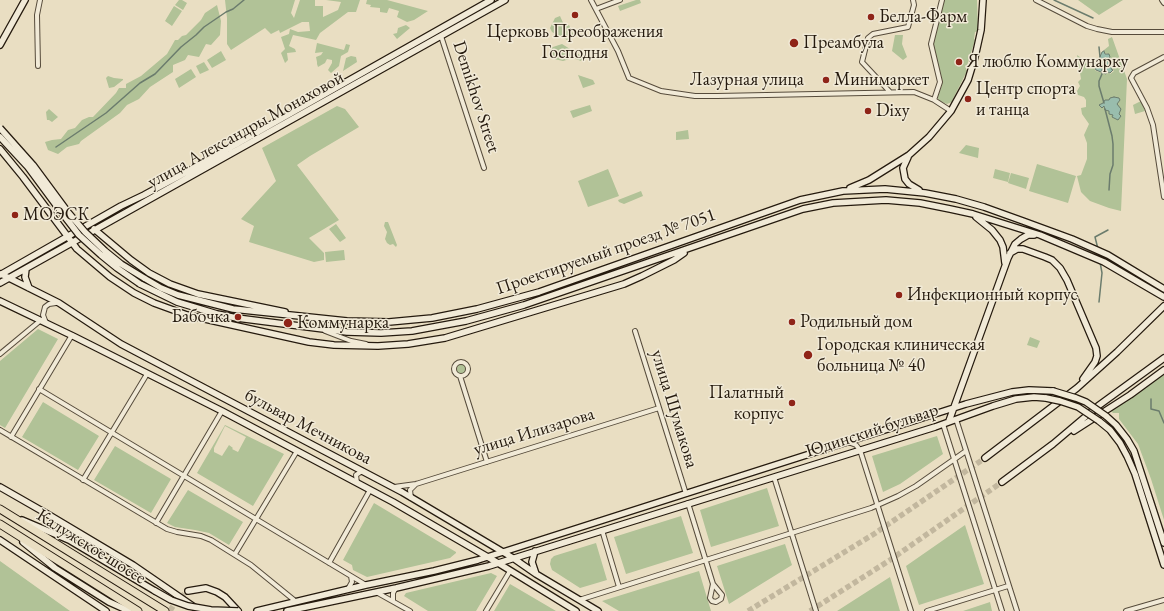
<!DOCTYPE html>
<meta charset="utf-8">
<style>
body{margin:0}
canvas{display:block;background:#e9dec2}
</style>
<canvas width="1164" height="611"></canvas>
<script>
const context = document.querySelector('canvas').getContext('2d');
context.lineJoin = 'round';
function fillPath(path, color) {
  context.fillStyle = color;
  context.fill(path, 'evenodd');
}
function toPath(rows) {
  const path = new Path2D();
  for (const r of rows) {
    if (r.length === 3) {
      path.moveTo(r[0] + r[2], r[1]);
      path.arc(r[0], r[1], r[2], 0, 2 * Math.PI);
      continue;
    }
    path.moveTo(r[0], r[1]);
    for (let i = 2; i < r.length; i += 2) path.lineTo(r[i], r[i + 1]);
  }
  return path;
}
function strokePath(path, color, width, dash) {
  context.strokeStyle = color;
  context.lineWidth = width;
  context.lineCap = dash ? 'butt' : 'round';
  context.setLineDash(dash || []);
  context.stroke(path);
}
function write(font, color, halo, rows, align = 'center') {
  context.font = font + ' "EB Garamond",serif';
  context.lineWidth = 3;
  context.setLineDash([]);
  context.textBaseline = 'middle';
  context.strokeStyle = halo;
  context.fillStyle = color;
  for (const [text, x, y, turn = 0] of rows) {
    context.save();
    context.translate(x, y);
    context.rotate((+turn || 0) * Math.PI / 180);
    context.textAlign = isNaN(turn) ? turn : align;
    if (halo) context.strokeText(text, 0, 0);
    context.fillText(text, 0, 0);
    context.restore();
  }
}
fillPath(toPath([
 [179,0,182,0,187,3,183,10,175,5],
 [225,0,295,0,291,13,294,18,300,0,315,0,315,6,323,6,323,17,338,10,341,2,326,0,360,0,356,12,348,12,320,33,316,40,293,35,289,46,295,49,296,52,287,53,288,60,285,63,281,53,285,49,281,37,289,34,290,29,298,32,310,31,309,22,302,22,280,33,279,30,271,34,265,28,231,50,227,44,227,18],
 [367,0,387,0,428,11,414,20,407,22,397,17,399,11,389,8,387,13,380,12,380,8,370,7,371,5,366,4],
 [636,0,640,0,641,3,620,11,618,6],
 [944,0,977,0,978,31,975,32,974,39,975,40,966,69,967,71,953,99,952,102,947,104,939,101,937,97,942,85,941,74,932,42],
 [1078,0,1123,0,1099,15],
 [217,5,221,21,220,35,211,45,206,44,199,57,188,55,185,60,173,65,173,72,150,87,139,99,127,105,120,113,81,141,79,144,67,147,58,154,48,150,45,142,52,140,61,139,68,130,75,128,82,120,89,117,93,117,116,93,119,88,126,88,126,84,141,76,167,54,175,40,178,40,182,36,186,35,201,20,205,13],
 [174,6,182,11,172,26,165,21],
 [560,16,565,27,569,25,574,36,569,41,552,32,550,28,555,18],
 [406,25,410,28,397,39,393,34,397,33,398,28],
 [895,35,903,35,902,44,907,57,903,60,892,51],
 [1112,37,1127,79,1121,211,1109,208,1090,201,1081,192,1077,176,1081,175,1087,159,1087,143,1084,135,1089,124,1082,114,1081,108,1086,107,1086,100,1084,97,1078,95,1077,91,1080,86,1078,82,1081,79,1077,55,1084,60,1088,65,1094,68,1096,71,1106,74,1108,72,1110,74,1114,71,1111,68,1113,65,1107,60,1110,56,1109,54,1105,53,1104,50,1109,46,1108,39],
 [317,43,344,50,346,44,350,45,348,52,341,56,339,66,331,73,328,70,332,63,332,60,327,59,325,63,318,67,317,64,317,62,316,57,321,55,323,52,315,53],
 [562,44,583,57,581,61,573,58,563,61,554,59,550,48],
 [221,51,226,60,212,68,207,60],
 [351,56,356,57,357,62,343,71,346,58],
 [204,62,209,70,200,74,196,66],
 [191,69,196,77,179,88,175,79],
 [578,75,593,80,595,84,583,88],
 [108,76,114,78,123,79,123,80,114,87,109,88,106,78],
 [1141,101,1145,111,1135,114,1133,105],
 [590,105,592,111,573,118,570,111],
 [337,106,345,109,359,127,310,156,297,165,339,220,309,238,324,253,324,260,314,262,249,242,254,226,241,219,276,181,262,148],
 [49,109,58,117,52,122,49,120,47,120,46,112],
 [688,130,689,139,676,140,676,132],
 [966,145,979,148,978,158,959,153],
 [1037,164,1076,176,1068,203,1029,191],
 [608,169,619,196,588,207,578,181],
 [995,169,1010,173,1008,182,993,178],
 [1011,173,1029,178,1026,189,1008,183],
 [641,191,643,196,624,204,619,202,618,200],
 [385,222,388,222,397,245,396,247,393,244,390,245,387,243,385,239,387,232,384,226],
 [336,224,346,238,340,242,329,229],
 [344,250,345,260,326,262,325,252],
 [38,329,58,339,5,428,0,425,0,361],
 [1030,337,1040,341,1037,348,1027,345],
 [461,369,5],
 [1164,373,1164,520,1151,479,1138,444,1119,419,1119,413,1113,413,1110,410],
 [43,402,99,436,78,470,22,437],
 [225,425,284,454,253,506,197,473],
 [225,426,246,437,238,452,232,449,233,448,229,445,222,456,214,452,214,448],
 [937,436,943,454,900,484,883,492,872,456],
 [115,446,171,479,151,513,94,480],
 [767,488,779,526,711,547,700,510],
 [188,490,243,522,229,545,209,533,195,530,175,527,167,523],
 [374,503,456,552,456,553,450,558,367,577,353,570,352,565,343,560],
 [681,516,693,553,626,574,614,537],
 [965,525,984,584,919,605,906,566],
 [596,543,607,580,580,588,552,570,550,564,551,559,554,556],
 [785,544,792,565,729,604,717,566],
 [0,561,70,611,0,611],
 [699,571,711,611,619,611,602,601],
 [491,573,497,576,476,611,428,611,404,596,406,593],
 [890,577,900,611,837,611],
 [510,584,556,611,494,611],
 [990,602,992,611,963,611]
]), '#b1c297');
const water = toPath([
 [1104,51,1105,54,1109,54,1110,57,1107,60,1109,63,1111,63,1113,65,1111,69,1113,70,1110,73,1108,72,1106,74,1096,70,1091,61,1099,59,1102,52,1104,51],
 [1114,97,1119,98,1120,100,1117,104,1121,109,1119,114,1121,116,1118,120,1112,117,1113,115,1109,114,1109,111,1105,110,1104,106,1102,108,1099,105,1103,103,1105,100,1109,100,1110,98,1114,97]
]);
fillPath(water, '#99bdad');
strokePath(water, '#6b7c6d', 1);
strokePath(toPath([
 [1054,0,1093,18],
 [1099,47,1100,57],
 [1102,70,1102,74,1099,81,1099,86,1104,103],
 [1105,109,1112,136,1113,144,1113,165,1110,174,1109,190],
 [56,147,106,113,140,83,155,74,181,47,196,35,204,27,226,12,233,9,244,0],
 [1098,249,1095,237,1108,230],
 [1099,302,1102,273,1100,262],
 [1151,399,1151,409,1159,411,1164,423]
]), '#6b7c6d', 1.5);
strokePath(toPath([
 [170,611,176,601,188,591],
 [748,611,874,534,985,458],
 [810,611,890,560,1002,482]
]), '#c2b79e', 5.5, [5.5, 3]);
const street = toPath([
 [591,0,618,51,629,78,661,91,695,96,717,96,914,92,934,100,951,111],
 [1036,0,1087,26,1097,29,1112,32,1164,32],
 [1162,0,1164,3],
 [596,9,620,0],
 [441,36,484,168],
 [1164,57,1134,73,1131,78,1147,108,1153,125,1164,197],
 [38,66,37,15,40,0],
 [890,92,862,62,868,38,873,34,908,27,914,5,913,0],
 [934,100,940,82,931,44,942,0],
 [46,323,43,315,45,307,49,304,56,303],
 [325,331,351,341,366,344],
 [635,331,686,494],
 [0,354,41,320],
 [461,369,7],
 [460,376,487,462],
 [39,389,366,585],
 [956,419,1017,611],
 [943,424,1002,611],
 [0,430,167,529,177,532,201,536,211,540,251,565,294,600],
 [11,437,72,335],
 [848,442,856,445,860,450,911,611],
 [774,477,816,611],
 [83,480,147,374],
 [357,483,356,475,359,473,363,471],
 [394,487,416,484,659,408],
 [411,498,410,490,416,484],
 [688,503,713,584,722,595,721,599,716,602,712,601,710,598,713,584],
 [156,523,222,411],
 [602,530,619,587],
 [235,554,297,451],
 [329,563,370,490],
 [348,589,352,582,351,576],
 [376,592,410,611],
 [579,600,871,508,898,496,916,486,966,451],
 [393,601,393,593,396,588],
 [486,611,510,571],
 [927,611,1008,586],
 [1126,611,1164,600]
]);
const secondary = toPath([
 [0,45,25,0],
 [0,149,23,177,77,249,110,277,134,293,154,303,187,315,309,342,334,345,378,346,408,344,445,338,624,284,642,276,674,260,684,253],
 [908,157,903,168,905,179,909,184,919,190],
 [850,188,869,180,909,155,929,137,951,111,968,80,975,57,981,30,983,0],
 [976,217,992,230,1000,240,1003,247,1005,263],
 [94,229,131,260,149,273,170,284,198,294,285,312],
 [1010,253,1017,249,1023,249,1045,257,1052,260,1060,268,1067,280,1096,348,1097,356,1095,362,1083,379],
 [26,269,25,277,29,288],
 [1,274,59,303,121,344,402,492,513,558,536,574,598,611],
 [0,275,121,206,144,195,194,168,491,0],
 [144,278,161,288,178,295,233,309,347,321,389,322,432,318,477,309,539,292,800,200,843,191,885,189,925,193,956,199,984,207,1023,221,1072,239,1108,255,1164,289],
 [0,283,505,0],
 [140,284,177,302,217,314,237,318,347,332,381,333,412,331,466,321,524,305,803,209,833,203,886,200,920,203,950,209,973,214,1040,235,1104,262,1164,297],
 [0,301,75,337,222,411,393,502,498,563,576,611],
 [1106,416,1116,425,1127,439,1134,451,1164,543],
 [949,421,1008,258,1015,244,1021,239,1028,235,1034,235],
 [1099,421,1110,430,1120,443,1127,456,1135,474,1164,565],
 [1074,431,1130,395,1164,370],
 [985,458,1077,388,1117,352,1164,306],
 [1002,482,1053,444,1098,406,1164,358],
 [0,487,49,515,133,565,200,611],
 [22,520,69,540,155,591],
 [0,540,106,611],
 [23,542,55,568,109,602,129,611],
 [535,551,532,562,536,574],
 [188,591,206,588,217,592,225,597,238,611],
 [257,611,366,585,434,571,478,560,966,404,1012,392,1029,390,1053,391],
 [287,611,396,588,489,566,935,427,993,406,1016,399,1034,397,1046,398]
]);
const highway = toPath([
 [0,509,165,611],
 [0,524,138,611]
]);
strokePath(street, '#564b3b', 6);
strokePath(secondary, '#251a0e', 8);
strokePath(highway, '#251a0e', 9);
strokePath(street, '#f1ead7', 4);
strokePath(secondary, '#f1ead7', 5.5);
strokePath(highway, '#e9dec2', 7);
const secondaryBridge = toPath([
 [0,128,33,165,67,211,85,232,105,251,121,264,144,278],
 [0,137,28,167,62,213,79,235,101,255,117,268,140,284],
 [1053,391,1076,398,1086,402,1106,416],
 [1046,398,1060,401,1078,407,1099,421],
 [155,591,171,600,188,606,211,610,238,611]
]);
strokePath(secondaryBridge, '#251a0e', 8, []);
strokePath(secondaryBridge, '#f1ead7', 5.5);
for (const [x, y, r, color] of [
 [575,15,4,"#8f2418"],
 [871,17,4,"#8f2418"],
 [794,43,5,"#8f2418"],
 [959,62,4,"#8f2418"],
 [826,80,4,"#8f2418"],
 [968,99,4,"#8f2418"],
 [868,111,4,"#8f2418"],
 [15,215,4,"#8f2418"],
 [899,295,4,"#8f2418"],
 [238,317,4,"#8f2418"],
 [792,322,4,"#8f2418"],
 [288,323,5,"#8f2418"],
 [808,355,5,"#8f2418"],
 [792,403,4,"#8f2418"]
]) {
  const dot = new Path2D();
  dot.arc(x, y, r, 0, 2 * Math.PI);
  context.fillStyle = color;
  context.fill(dot);
  strokePath(dot, '#f1ead7', 1.5);
}
write('18px', '#251a0e', '#f1ead7', [
 ["Белла-Фарм",879,17],
 ["Церковь Преображения",575,32,"center"],
 ["Господня",575,53,"center"],
 ["Преамбула",803,43],
 ["Я люблю Коммунарку",967,62],
 ["Минимаркет",834,80],
 ["Центр спорта",976,89],
 ["и танца",976,110],
 ["Dixy",876,111],
 ["МОЭСК",23,215],
 ["Инфекционный корпус",907,295],
 ["Бабочка",230,317,"right"],
 ["Родильный дом",800,322],
 ["Коммунарка",297,323],
 ["Городская клиническая",817,345],
 ["больница № 40",817,366],
 ["Палатный",784,393,"right"],
 ["корпус",784,414,"right"]
], 'left');
write('18px', '#251a0e', '#f1ead7', [
 ["Лазурная улица",747,80],
 ["Demikhov Street",476,97,72],
 ["улица Александры Монаховой",246,130,-29],
 ["Проектируемый проезд № 7051",606,252,-19],
 ["улица Шумакова",674,409,73],
 ["бульвар Мечникова",308,427,28],
 ["Юдинский бульвар",872,431,-18],
 ["улица Илизарова",534,432,-17],
 ["Калужское шоссе",91,547,32]
]);
</script>
